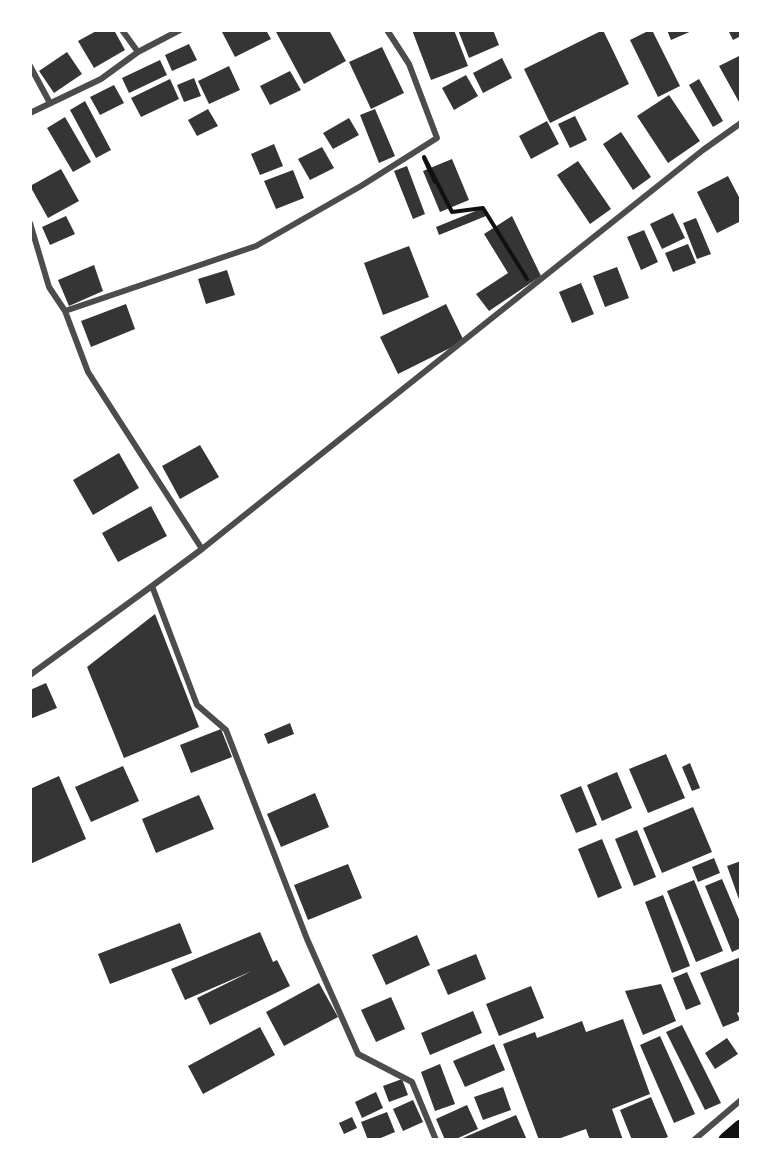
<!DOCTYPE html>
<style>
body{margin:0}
#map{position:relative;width:771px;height:1170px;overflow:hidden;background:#fff;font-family:"Asap Condensed",sans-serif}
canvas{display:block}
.frame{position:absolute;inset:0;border:32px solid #fff;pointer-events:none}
</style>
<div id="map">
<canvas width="771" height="1170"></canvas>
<div class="frame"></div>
</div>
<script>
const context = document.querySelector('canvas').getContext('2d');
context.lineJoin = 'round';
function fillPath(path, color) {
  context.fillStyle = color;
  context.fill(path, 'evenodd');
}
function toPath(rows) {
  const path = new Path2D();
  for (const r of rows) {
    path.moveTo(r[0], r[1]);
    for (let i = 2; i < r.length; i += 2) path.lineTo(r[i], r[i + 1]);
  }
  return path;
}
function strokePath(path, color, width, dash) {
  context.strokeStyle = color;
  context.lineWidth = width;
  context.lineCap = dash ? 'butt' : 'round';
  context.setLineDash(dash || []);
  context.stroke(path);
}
fillPath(toPath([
 [98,30,114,30,125,50,94,68,78,41],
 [226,30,266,30,271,39,235,57,222,32],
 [275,30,329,30,346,61,304,84],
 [412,30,454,30,468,66,431,80],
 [458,30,493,30,499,45,469,58],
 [603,30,629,84,550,123,524,69],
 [650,30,652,30,680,86,658,97,630,40],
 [667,30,694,30,671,40],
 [728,30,741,30,741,36,733,40],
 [189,44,197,60,172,71,165,55],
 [382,47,404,93,371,109,349,62],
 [67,52,82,74,54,93,39,71],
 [741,55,741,101,739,102,719,66],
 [502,58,512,78,483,93,473,73],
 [160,60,167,75,129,93,122,78],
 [229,66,240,90,209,104,198,81],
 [290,71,301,90,270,105,260,86],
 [466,75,478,96,454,110,442,88],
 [194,78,201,96,184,102,177,85],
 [170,79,179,99,141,117,131,98],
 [699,79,723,121,713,127,689,85],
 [114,85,124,103,100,115,90,97],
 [669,95,700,141,668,163,637,116],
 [85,101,111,150,96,158,70,110],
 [208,109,218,126,197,136,188,120],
 [375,109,395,156,379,163,360,115],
 [575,116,587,140,570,148,558,124],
 [65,117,91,162,73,172,47,128],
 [349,118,359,135,333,149,323,133],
 [547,121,559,144,531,159,519,136],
 [621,132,651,177,633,190,603,144],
 [274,144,283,166,260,175,251,154],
 [322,147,334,168,310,180,298,159],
 [452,159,469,200,440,212,423,171],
 [578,161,611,209,590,224,557,175],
 [407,166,425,214,413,219,394,171],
 [61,169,79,201,48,218,30,186],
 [293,170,304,198,276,209,264,181],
 [728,176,741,201,741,221,717,233,697,192],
 [483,208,486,216,439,235,436,227],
 [673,213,685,238,662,249,650,224],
 [66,216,75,234,50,245,42,227],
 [512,216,541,276,489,311,476,294,508,273,484,234],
 [696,218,711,254,697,259,683,223],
 [644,230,658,262,641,270,627,237],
 [688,244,696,263,673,272,665,253],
 [409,246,429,297,383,315,364,263],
 [94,265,103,291,69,306,58,280],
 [617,267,629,298,605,307,593,276],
 [227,270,235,295,206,304,198,279],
 [581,283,594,314,572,323,559,292],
 [126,304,135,329,91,347,81,321],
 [446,304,464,341,398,374,380,337],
 [200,445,219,477,180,499,162,466],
 [119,453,139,488,93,515,73,480],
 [151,506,167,536,118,562,102,533],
 [155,614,199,727,124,758,87,667],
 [46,683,57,708,30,719,30,690],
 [290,723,294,734,268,744,264,734],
 [221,729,232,757,191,773,180,745],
 [666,754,685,798,648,813,629,769],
 [690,763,700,788,692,791,682,767],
 [123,766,139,801,91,822,75,787],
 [617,772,632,808,602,821,587,785],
 [59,776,86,839,30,864,30,789],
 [581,786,597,825,576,833,560,795],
 [315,793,329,827,281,847,267,814],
 [199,795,214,829,156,853,142,819],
 [693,807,712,852,662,873,643,828],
 [637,830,656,877,634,886,615,839],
 [602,839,622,888,598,898,578,849],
 [714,858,720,873,698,882,692,867],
 [741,861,741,905,727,866],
 [348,864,362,898,308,920,294,885],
 [722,879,741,924,741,948,732,952,705,886],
 [694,880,723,951,696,962,667,891],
 [663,895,690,966,672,973,645,902],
 [180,923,192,953,110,984,98,954],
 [260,932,273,962,277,960,290,986,210,1025,197,998,252,971,185,1000,171,969],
 [417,935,430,965,386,985,372,955],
 [476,954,486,979,448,995,437,970],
 [741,957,741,1011,737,1013,740,1020,723,1027,700,973],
 [687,972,701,1004,686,1010,673,978],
 [319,983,338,1017,284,1046,266,1012],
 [661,984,676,1021,643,1035,625,991],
 [531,986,544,1018,499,1036,486,1004],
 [391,997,405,1029,376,1042,361,1010],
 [473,1011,482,1033,430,1055,421,1033],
 [623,1019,650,1094,612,1109,623,1140,590,1140,586,1129,555,1140,539,1140,503,1044,535,1032,537,1038,582,1021,586,1032],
 [682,1025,721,1103,705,1110,666,1032],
 [260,1027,275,1055,203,1094,188,1066],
 [660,1036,695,1114,674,1123,640,1045],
 [727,1038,738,1054,715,1069,705,1053],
 [494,1044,505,1070,465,1087,453,1061],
 [440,1064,455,1104,435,1111,421,1072],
 [402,1079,408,1095,389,1102,383,1086],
 [503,1087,511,1110,483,1120,474,1097],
 [376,1092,383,1108,362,1118,355,1102],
 [651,1097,668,1137,660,1140,632,1140,620,1110],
 [413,1100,423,1122,403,1131,393,1109],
 [467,1105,478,1129,454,1140,445,1140,436,1119],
 [387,1112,395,1132,376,1140,368,1140,361,1122],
 [516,1115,527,1140,458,1140],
 [352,1117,357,1128,344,1134,339,1123]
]), '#353535');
strokePath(toPath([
 [424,157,452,212,483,208,527,279],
 [424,158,435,182]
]), '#111', 4);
strokePath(toPath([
 [122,30,138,52],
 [30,66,50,103],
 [30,113,101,79,138,52,180,30],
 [30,223,49,287,65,311,88,372,202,549,152,586,197,705,226,730,307,939,358,1054,412,1082,436,1140],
 [65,311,256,246,361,186,437,138,409,64,387,30],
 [202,549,703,150,741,123],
 [30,675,152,586],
 [694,1140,741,1100]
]), '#4c4c4c', 6);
strokePath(toPath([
 [726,1140,741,1127]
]), '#111', 15);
</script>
